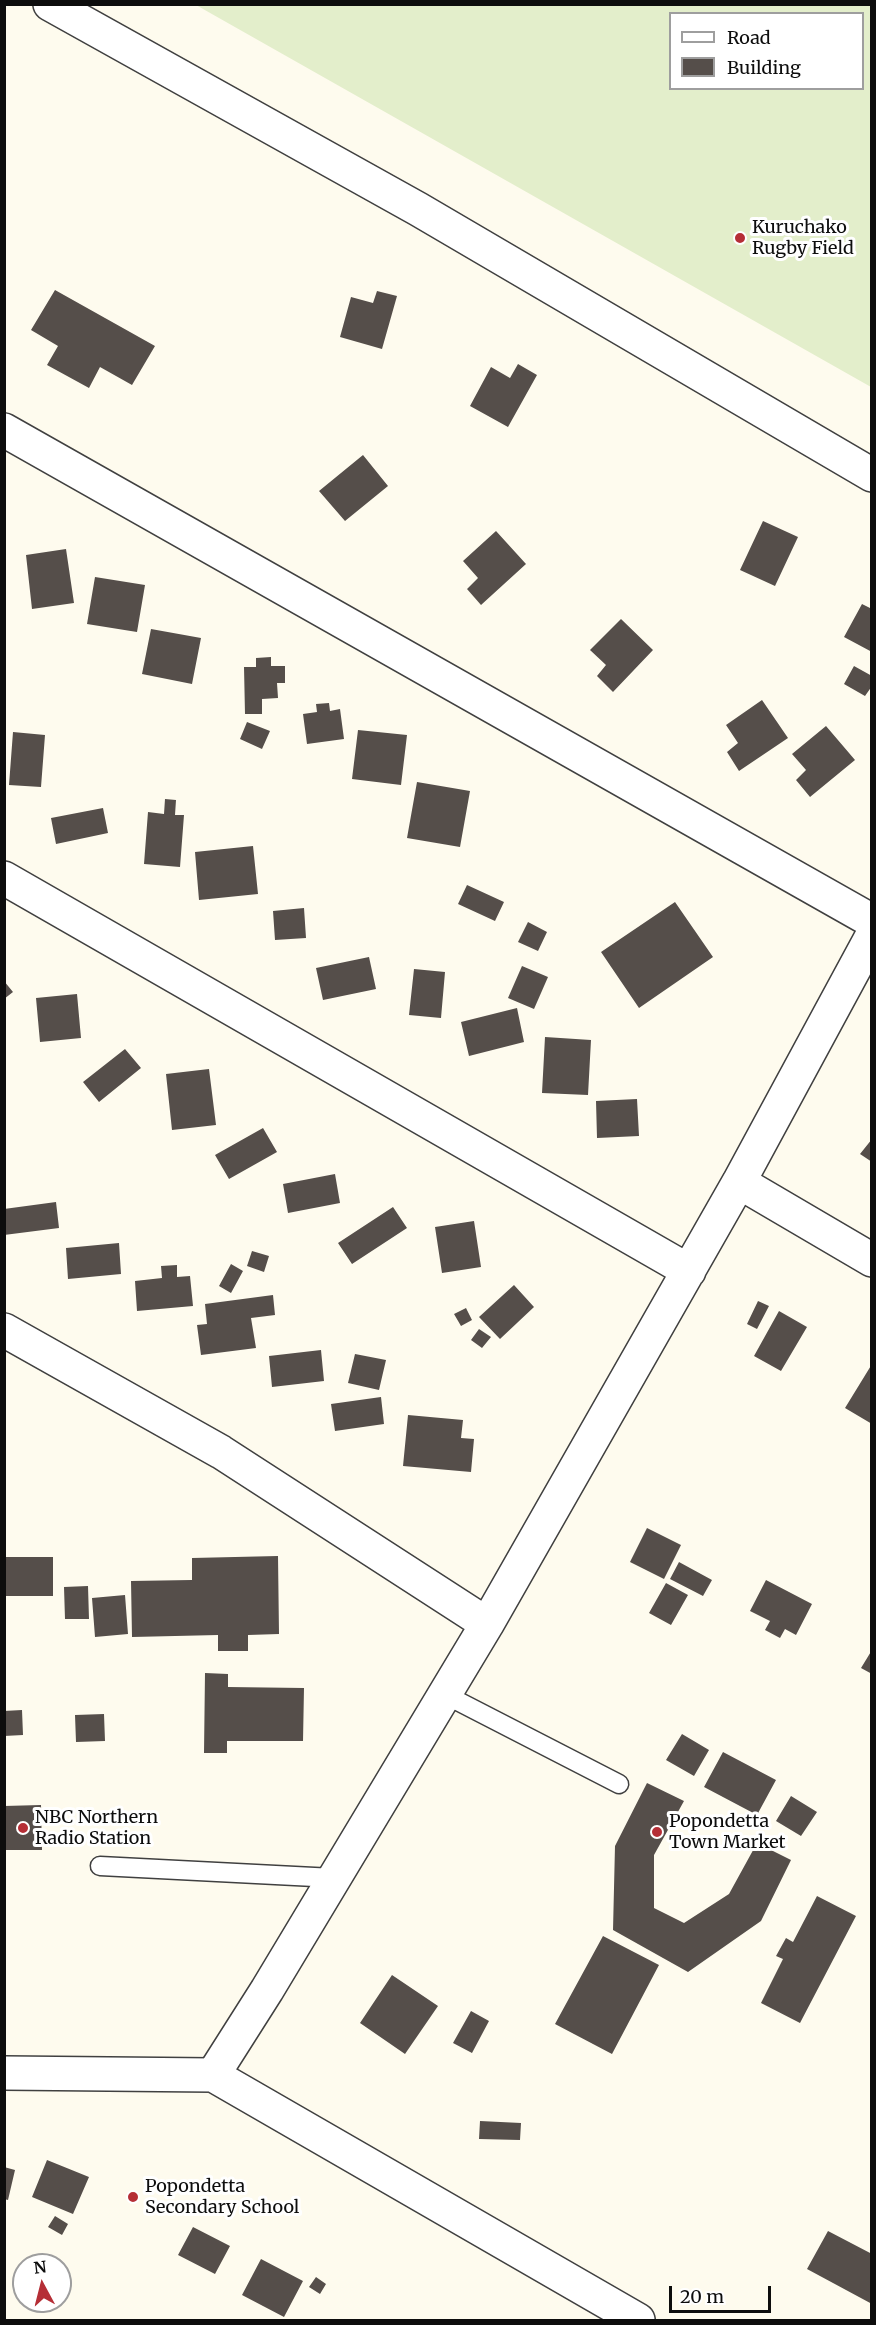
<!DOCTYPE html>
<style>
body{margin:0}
#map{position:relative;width:876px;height:2325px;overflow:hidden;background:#fefbee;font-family:Merriweather,serif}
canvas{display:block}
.frame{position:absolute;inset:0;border:6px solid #0d0d0d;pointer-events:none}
.legend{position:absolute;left:669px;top:12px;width:195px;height:78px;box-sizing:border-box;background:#fff;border:2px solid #9e9e9e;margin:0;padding:8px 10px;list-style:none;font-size:18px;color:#0d0d0d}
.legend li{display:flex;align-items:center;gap:12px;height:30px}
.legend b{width:30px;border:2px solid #9e9e9e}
.north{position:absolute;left:12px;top:2253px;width:60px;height:60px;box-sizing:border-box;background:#fff;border:2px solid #9e9e9e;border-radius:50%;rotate:353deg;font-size:16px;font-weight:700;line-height:24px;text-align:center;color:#0d0d0d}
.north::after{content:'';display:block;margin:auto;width:21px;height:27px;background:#b52e36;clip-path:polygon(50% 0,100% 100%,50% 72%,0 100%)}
.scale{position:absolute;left:669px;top:2286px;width:102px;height:27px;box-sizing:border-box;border:3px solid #0d0d0d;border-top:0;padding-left:8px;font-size:18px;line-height:21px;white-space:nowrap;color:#0d0d0d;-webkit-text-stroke:4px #fff;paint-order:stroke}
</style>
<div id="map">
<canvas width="876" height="2325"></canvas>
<div class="frame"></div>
<ul class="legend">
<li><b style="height:8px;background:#fff"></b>Road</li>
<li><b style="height:16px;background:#554e4a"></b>Building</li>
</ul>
<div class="north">N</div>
<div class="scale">20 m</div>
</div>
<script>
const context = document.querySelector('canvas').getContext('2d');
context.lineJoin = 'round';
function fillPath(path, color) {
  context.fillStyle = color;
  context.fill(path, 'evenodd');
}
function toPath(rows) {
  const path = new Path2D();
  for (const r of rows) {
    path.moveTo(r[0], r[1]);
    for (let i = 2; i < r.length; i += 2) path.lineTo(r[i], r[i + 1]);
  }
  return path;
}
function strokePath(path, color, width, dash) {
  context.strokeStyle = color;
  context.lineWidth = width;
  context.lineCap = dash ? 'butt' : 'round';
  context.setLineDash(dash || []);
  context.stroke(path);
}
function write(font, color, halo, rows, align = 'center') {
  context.font = font + ' Merriweather,serif';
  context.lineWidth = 6;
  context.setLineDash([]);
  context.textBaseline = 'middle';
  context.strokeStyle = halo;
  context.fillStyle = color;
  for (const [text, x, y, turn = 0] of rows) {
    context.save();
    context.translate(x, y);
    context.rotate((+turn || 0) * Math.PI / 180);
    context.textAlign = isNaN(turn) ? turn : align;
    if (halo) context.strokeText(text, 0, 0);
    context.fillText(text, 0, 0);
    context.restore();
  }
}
fillPath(toPath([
 [196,5,871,5,871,387],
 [670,14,862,14,862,88,670,88]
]), '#e3eecb');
fillPath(toPath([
 [55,290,155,346,132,385,100,367,89,388,47,365,58,346,31,330],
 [377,291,397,296,382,349,340,337,351,297,373,303],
 [518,364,537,375,508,427,470,406,491,367,510,378],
 [363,455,388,486,345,521,319,491],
 [763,521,798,537,775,586,740,570],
 [496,531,526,564,481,605,467,589,478,578,463,561],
 [66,549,74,603,32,609,26,555],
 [95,577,145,585,137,632,87,624],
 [862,604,872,609,872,652,844,637],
 [621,619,653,650,613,692,597,676,606,665,590,650],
 [151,629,201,638,192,684,142,674],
 [271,657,271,666,285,666,285,683,277,683,278,698,262,699,262,714,245,714,244,667,256,667,256,658],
 [854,666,872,676,872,686,865,696,844,684],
 [762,700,788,738,739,771,727,752,738,743,726,725],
 [329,703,330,711,340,709,344,739,307,744,303,714,317,712,316,704],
 [247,722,270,731,262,749,240,739],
 [826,726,855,760,810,797,796,780,806,770,792,754],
 [358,730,407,735,401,785,352,779],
 [13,732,45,735,41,787,9,785],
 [417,782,470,791,460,847,407,838],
 [165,799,176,800,175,815,184,815,180,867,144,864,148,812,164,814],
 [103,808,108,833,56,844,51,818],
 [253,846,258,894,199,900,195,852],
 [467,885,504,902,495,921,458,904],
 [675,902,713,957,639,1008,601,952],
 [304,908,306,938,275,940,273,911],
 [528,922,547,932,538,951,518,942],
 [369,957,376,989,323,1000,316,968],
 [522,966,548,977,534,1009,508,998],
 [414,969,445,972,441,1018,409,1015],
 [4,981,13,992,4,999],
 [77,994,81,1038,40,1042,36,998],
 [517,1008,524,1042,469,1056,461,1022],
 [545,1037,591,1040,588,1095,542,1093],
 [125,1049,141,1068,99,1102,83,1082],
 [209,1069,216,1125,172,1130,166,1074],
 [637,1099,639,1136,597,1138,596,1101],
 [263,1128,277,1152,229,1179,215,1155],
 [872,1139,872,1162,860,1154],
 [335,1174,340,1203,288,1213,283,1184],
 [56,1202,59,1228,4,1235,4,1209],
 [393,1207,407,1228,352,1264,338,1243],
 [474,1221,481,1267,442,1273,435,1227],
 [119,1243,121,1274,68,1279,66,1248],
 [252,1251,269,1256,264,1272,247,1266],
 [231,1264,243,1271,231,1293,219,1286],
 [177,1265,177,1277,190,1276,193,1306,137,1311,135,1281,162,1278,161,1266],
 [514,1285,534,1307,500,1339,479,1317],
 [273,1295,275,1315,251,1318,256,1348,201,1355,197,1325,207,1324,205,1304],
 [758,1301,769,1306,757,1329,747,1324],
 [466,1308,472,1320,461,1326,454,1314],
 [779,1311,807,1327,781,1371,754,1356],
 [479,1329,491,1337,482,1348,471,1340],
 [321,1350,324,1381,272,1387,269,1356],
 [355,1354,386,1360,379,1390,348,1383],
 [872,1364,872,1424,845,1408],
 [381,1397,384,1424,335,1431,331,1404],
 [408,1415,463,1420,461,1438,474,1439,471,1472,403,1466],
 [647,1528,681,1545,664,1579,630,1562],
 [278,1556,279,1634,248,1635,248,1651,218,1651,218,1635,132,1637,131,1581,192,1580,192,1558],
 [5,1557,53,1557,53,1596,5,1596],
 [679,1562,712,1580,703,1596,670,1579],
 [766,1580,812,1604,796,1635,785,1629,780,1638,765,1630,770,1621,750,1611],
 [666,1583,688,1595,671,1625,649,1613],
 [88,1586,89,1619,65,1619,64,1587],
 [125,1595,128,1634,95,1637,92,1598],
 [872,1650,872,1674,861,1668],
 [205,1673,228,1674,228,1687,304,1688,303,1741,227,1741,227,1753,204,1753],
 [22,1710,23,1735,4,1736,4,1711],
 [104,1714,105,1741,76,1742,75,1715],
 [682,1734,709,1750,694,1776,666,1760],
 [723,1752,776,1780,757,1815,704,1787],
 [647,1783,684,1801,654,1855,654,1908,684,1923,729,1894,757,1843,791,1860,761,1921,688,1972,613,1930,615,1846],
 [791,1796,817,1812,801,1836,776,1821],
 [41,1805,42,1850,4,1850,4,1806],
 [817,1896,856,1916,800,2023,761,2003,783,1959,776,1956,786,1938,793,1942],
 [603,1936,659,1965,612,2054,555,2024],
 [392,1975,438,2006,405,2054,360,2023],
 [471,2011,489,2021,472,2053,453,2043],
 [480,2121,521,2123,520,2140,479,2139],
 [47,2160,89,2177,73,2214,32,2197],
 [4,2167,15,2170,8,2200,4,2199],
 [55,2216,68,2224,62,2235,48,2227],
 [193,2227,230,2246,215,2274,178,2255],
 [828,2231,872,2254,872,2304,807,2269],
 [261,2259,303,2281,284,2317,242,2295],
 [316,2277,326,2284,320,2294,309,2287]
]), '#554e4a');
const service = toPath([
 [444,1694,619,1784],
 [100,1866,334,1878]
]);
const minor = toPath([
 [50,4,418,209,872,475],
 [4,430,872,921],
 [4,878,689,1271],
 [739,1182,872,1260],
 [4,1330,221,1452,487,1624],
 [4,2073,213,2075,638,2320],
 [213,2075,267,1990,487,1624,739,1182,872,936]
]);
strokePath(service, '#404040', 21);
strokePath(minor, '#404040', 36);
strokePath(service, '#fff', 18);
strokePath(minor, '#fff', 33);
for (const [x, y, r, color] of [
 [740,238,6,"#b52e36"],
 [23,1828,6,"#b52e36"],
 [657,1832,6,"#b52e36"],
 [133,2197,6,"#b52e36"]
]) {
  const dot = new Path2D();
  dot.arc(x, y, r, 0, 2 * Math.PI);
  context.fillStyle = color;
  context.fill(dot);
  strokePath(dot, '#fff', 2);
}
write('18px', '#0d0d0d', '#fff', [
 ["Kuruchako",752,228],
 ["Rugby Field",752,249],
 ["NBC Northern",35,1818],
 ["Radio Station",35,1839],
 ["Popondetta",669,1822],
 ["Town Market",669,1843],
 ["Popondetta",145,2187],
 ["Secondary School",145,2208]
], 'left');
</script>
